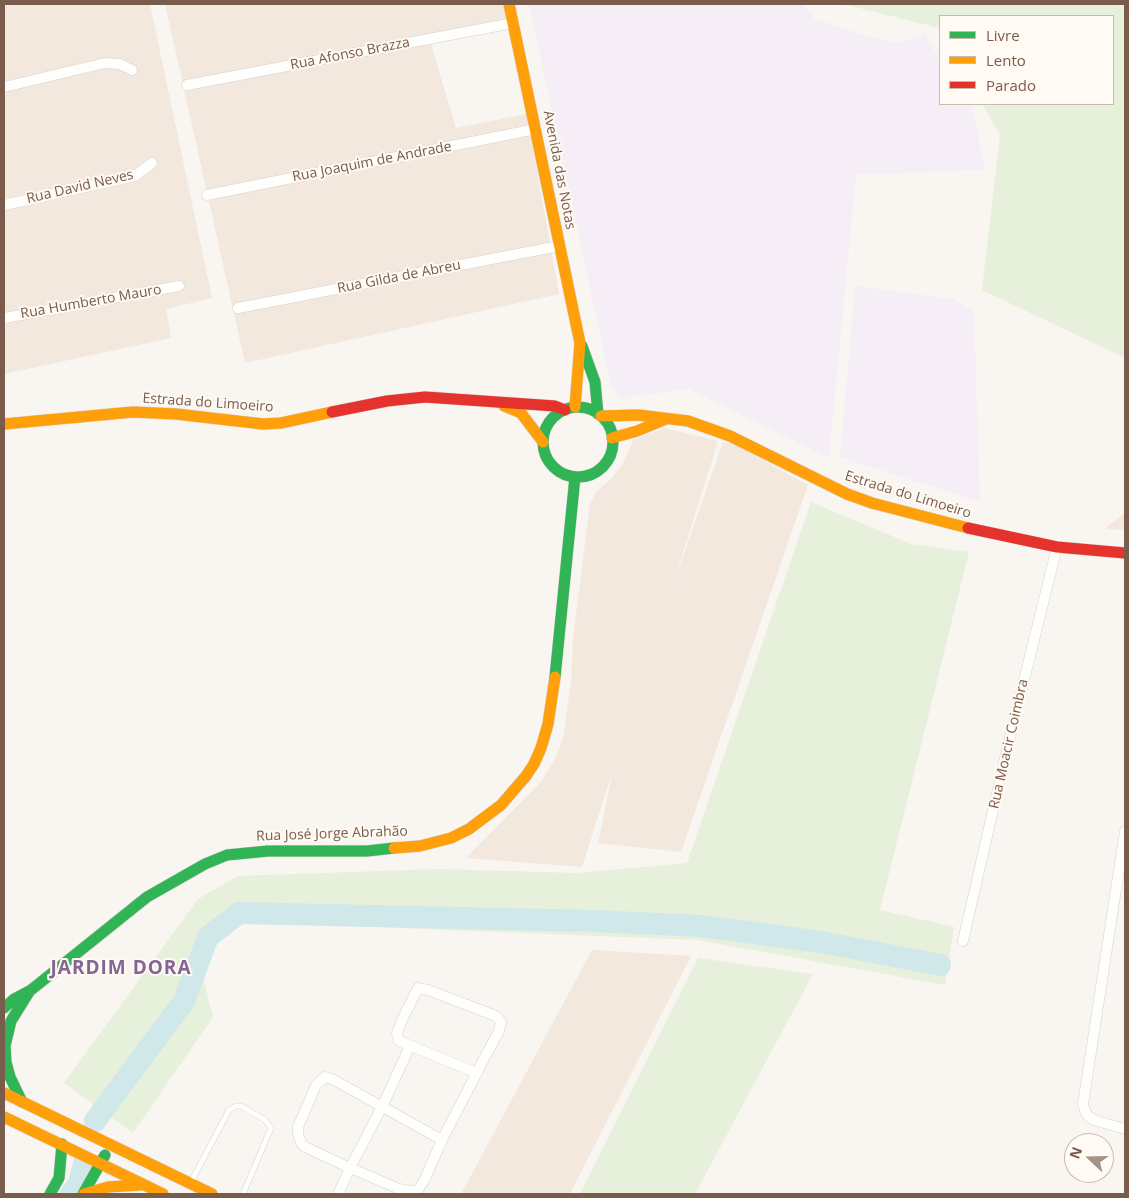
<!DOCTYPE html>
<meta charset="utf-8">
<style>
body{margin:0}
#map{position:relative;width:1129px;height:1198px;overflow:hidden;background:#f9f5f0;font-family:"Open Sans",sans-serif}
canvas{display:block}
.frame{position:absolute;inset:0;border:5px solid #7a5c4d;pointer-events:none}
.legend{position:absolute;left:939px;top:15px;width:175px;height:90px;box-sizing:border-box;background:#fffaf3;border:1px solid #cabbb1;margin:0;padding:6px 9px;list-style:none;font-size:15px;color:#7a5c4d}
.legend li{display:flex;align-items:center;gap:10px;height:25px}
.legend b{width:25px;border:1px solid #cabbb1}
.north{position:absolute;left:1064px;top:1133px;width:50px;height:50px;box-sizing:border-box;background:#fffaf3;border:1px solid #cabbb1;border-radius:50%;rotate:291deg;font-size:14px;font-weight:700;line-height:20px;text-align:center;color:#7a5c4d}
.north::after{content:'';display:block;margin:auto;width:18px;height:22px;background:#a69286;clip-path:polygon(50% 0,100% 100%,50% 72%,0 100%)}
</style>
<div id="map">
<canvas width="1129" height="1198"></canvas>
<div class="frame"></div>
<ul class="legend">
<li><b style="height:6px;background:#30b455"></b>Livre</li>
<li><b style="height:6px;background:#ff9f0a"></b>Lento</li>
<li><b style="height:6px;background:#e5322d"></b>Parado</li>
</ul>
<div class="north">N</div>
</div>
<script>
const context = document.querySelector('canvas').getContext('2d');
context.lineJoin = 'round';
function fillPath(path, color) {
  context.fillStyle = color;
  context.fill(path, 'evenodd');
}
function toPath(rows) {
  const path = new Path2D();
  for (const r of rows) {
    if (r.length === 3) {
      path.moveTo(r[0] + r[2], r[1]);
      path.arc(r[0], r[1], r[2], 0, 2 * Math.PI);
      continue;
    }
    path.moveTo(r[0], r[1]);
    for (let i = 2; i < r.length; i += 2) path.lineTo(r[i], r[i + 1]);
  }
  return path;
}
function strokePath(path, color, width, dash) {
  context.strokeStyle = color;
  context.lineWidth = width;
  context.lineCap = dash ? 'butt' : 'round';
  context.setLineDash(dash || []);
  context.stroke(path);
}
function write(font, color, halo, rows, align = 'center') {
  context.font = font + ' "Open Sans",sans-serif';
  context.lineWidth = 4;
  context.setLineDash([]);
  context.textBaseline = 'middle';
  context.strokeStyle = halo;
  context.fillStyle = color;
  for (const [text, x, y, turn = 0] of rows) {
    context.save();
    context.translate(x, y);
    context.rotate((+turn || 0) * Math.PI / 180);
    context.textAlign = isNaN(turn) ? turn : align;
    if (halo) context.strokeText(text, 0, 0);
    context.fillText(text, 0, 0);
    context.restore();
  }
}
fillPath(toPath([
 [4,4,150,4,212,298,166,309,171,338,4,374],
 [165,4,503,4,507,24,430,41,456,128,527,114,559,294,245,363],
 [665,428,718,441,673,585,723,442,737,446,808,485,681,852,598,843,613,770,582,867,466,858,541,782,555,759,563,738,571,682,573,638,590,504,597,491,612,478,624,462,633,440],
 [1125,512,1125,530,1105,529],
 [592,950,691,956,570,1194,461,1194]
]), '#f2e8de');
fillPath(toPath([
 [529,4,803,4,815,19,877,39,897,43,925,34,940,60,940,104,972,104,985,170,856,175,829,458,689,389,620,398,611,386],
 [855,286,954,299,974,311,980,502,840,457]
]), '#f6eef6');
fillPath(toPath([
 [843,4,1125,4,1125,358,982,290,1000,135,982,104,1113,104,1113,16,940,16,940,28],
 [811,502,911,544,969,552,880,910,954,927,945,985,698,940,226,921,205,925,196,951,213,1017,133,1133,64,1083,198,899,238,876,437,869,578,873,687,863],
 [698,958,813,974,695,1194,580,1194]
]), '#e7f0db');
strokePath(toPath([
 [95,1121,184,1001,208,937,239,913,594,921,701,926,821,942,940,965],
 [71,1194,79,1183,84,1164]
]), '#d0e8ea', 22);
const lane = toPath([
 [191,1182,229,1110,236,1106,241,1106,265,1120,271,1128,243,1194]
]);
const street = toPath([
 [187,85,513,23],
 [4,87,105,63,120,64,132,70],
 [207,195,536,129],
 [4,205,135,176,152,163],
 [238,308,559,246],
 [4,318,179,286],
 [1125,831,1083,1104,1085,1111,1089,1117,1097,1121,1125,1129],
 [963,941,1008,745,1057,547],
 [410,1046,382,1107,350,1168,402,1190,417,1191,424,1181,442,1140,485,1057,499,1031,501,1022,496,1016,428,990,418,988,402,1020,397,1033,399,1041,477,1073],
 [338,1194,350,1168,305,1147,301,1143,298,1134,298,1127,316,1085,325,1077,334,1080,442,1140]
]);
const fast = toPath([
 [582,346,595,382,598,414],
 [578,442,35],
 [555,677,575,477],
 [4,1008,14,999,31,990,147,897,205,864,227,855,268,851,367,851,394,848],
 [22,1102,10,1077,6,1062,5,1046,11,1021,29,992],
 [50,1194,59,1178,62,1144],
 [83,1194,105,1155]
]);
const slow = toPath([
 [509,4,580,343,575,407],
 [504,406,521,413,543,442],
 [601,416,638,415,688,421,730,436,847,494,872,503,968,528],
 [4,424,133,412,176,414,263,424,281,423,332,412],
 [612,438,637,431,666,419],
 [394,848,420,846,451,838,469,829,501,805,526,776,534,764,541,748,548,724,555,677],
 [4,1093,212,1194],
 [4,1117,163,1194],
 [84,1194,108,1187,140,1185]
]);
const jam = toPath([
 [332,412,387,401,425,397,555,406,565,410],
 [968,528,1057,547,1125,553]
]);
strokePath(lane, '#d7d1cb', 6);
strokePath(street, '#d7d1cb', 11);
strokePath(fast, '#d9d2cb', 12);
strokePath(slow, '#d9d2cb', 12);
strokePath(jam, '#d9d2cb', 12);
strokePath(lane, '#fefefd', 5);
strokePath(street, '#fefefd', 10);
strokePath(fast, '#30b455', 11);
strokePath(slow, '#ff9f0a', 11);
strokePath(jam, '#e5322d', 11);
write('14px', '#7a5c4d', '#fffaf3', [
 ["Rua Afonso Brazza",350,54,-11],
 ["Rua Joaquim de Andrade",372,162,-11],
 ["Avenida das Notas",559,170,79],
 ["Rua David Neves",80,187,-13],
 ["Rua Gilda de Abreu",399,277,-11],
 ["Rua Humberto Mauro",91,302,-10],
 ["Estrada do Limoeiro",208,403,4],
 ["Estrada do Limoeiro",908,495,17],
 ["Rua Moacir Coimbra",1009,744,-77],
 ["Rua José Jorge Abrahão",332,834,-2]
]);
context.letterSpacing = '1px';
write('bold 19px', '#846695', '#fffaf3', [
 ["JARDIM DORA",121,969]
]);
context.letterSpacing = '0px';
</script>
